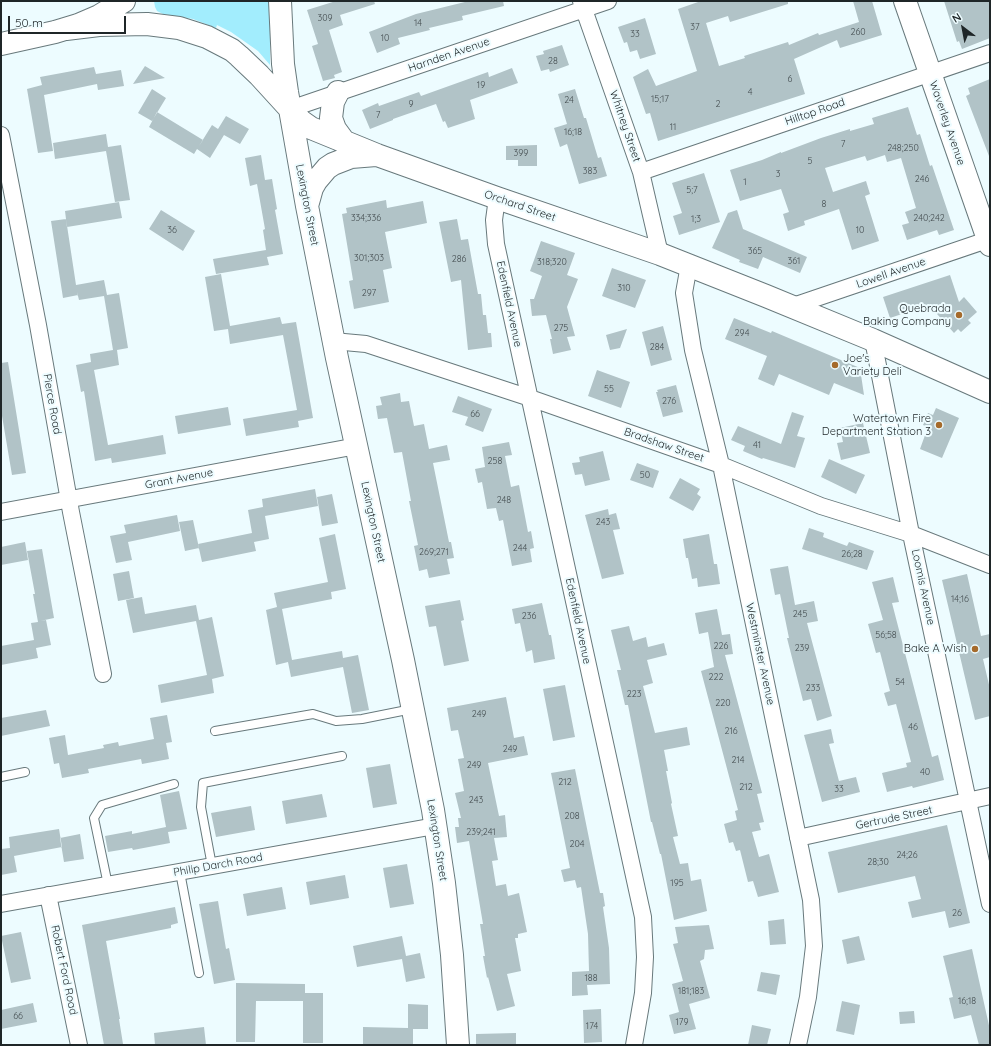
<!DOCTYPE html>
<style>
body{margin:0}
#map{position:relative;width:991px;height:1046px;overflow:hidden;background:#edfcff;font-family:Quicksand,sans-serif}
canvas{display:block}
.frame{position:absolute;inset:0;border:2px solid #1f2628;pointer-events:none}
.north{position:absolute;left:943px;top:8px;width:40px;height:40px;-webkit-text-stroke:3px #edfcff;paint-order:stroke;rotate:328deg;font-size:11px;font-weight:700;line-height:16px;text-align:center;color:#1f2628}
.north::after{content:'';display:block;margin:auto;width:14px;height:18px;background:#1f2628;clip-path:polygon(50% 0,100% 100%,50% 72%,0 100%)}
.scale{position:absolute;left:8px;top:16px;width:118px;height:18px;box-sizing:border-box;border:2px solid #1f2628;border-top:0;padding-left:5px;font-size:12px;line-height:14px;white-space:nowrap;color:#1f2628;-webkit-text-stroke:3px #edfcff;paint-order:stroke}
</style>
<div id="map">
<canvas width="991" height="1046"></canvas>
<div class="frame"></div>
<div class="north">N</div>
<div class="scale">50 m</div>
</div>
<script>
const context = document.querySelector('canvas').getContext('2d');
context.lineJoin = 'round';
function fillPath(path, color) {
  context.fillStyle = color;
  context.fill(path, 'evenodd');
}
function toPath(rows) {
  const path = new Path2D();
  for (const r of rows) {
    path.moveTo(r[0], r[1]);
    for (let i = 2; i < r.length; i += 2) path.lineTo(r[i], r[i + 1]);
  }
  return path;
}
function strokePath(path, color, width, dash) {
  context.strokeStyle = color;
  context.lineWidth = width;
  context.lineCap = dash ? 'butt' : 'round';
  context.setLineDash(dash || []);
  context.stroke(path);
}
function write(font, color, halo, rows, align = 'center') {
  context.font = font + ' Quicksand,sans-serif';
  context.lineWidth = 4;
  context.setLineDash([]);
  context.textBaseline = 'middle';
  context.strokeStyle = halo;
  context.fillStyle = color;
  for (const [text, x, y, turn = 0] of rows) {
    context.save();
    context.translate(x, y);
    context.rotate((+turn || 0) * Math.PI / 180);
    context.textAlign = isNaN(turn) ? turn : align;
    if (halo) context.strokeText(text, 0, 0);
    context.fillText(text, 0, 0);
    context.restore();
  }
}
fillPath(toPath([
 [154,1,270,1,270,65,258,51,231,32,217,25,216,28,193,19,163,14,157,11,155,7]
]), '#a2edfd');
fillPath(toPath([
 [336,1,374,1,375,4,340,15,343,25,329,30,342,72,334,75,335,78,323,81,312,46,318,44,307,10],
 [469,1,503,1,504,6,462,16,463,20,429,28,430,30,398,38,400,44,377,53,369,32,416,14],
 [701,1,788,1,788,4,730,22,728,16,706,23,719,66,745,58,744,56,788,42,789,45,818,33,819,35,859,22,853,1,872,1,882,35,840,48,837,40,794,59,805,94,658,141,650,113,646,114,633,77,648,69,656,86,697,71,678,9],
 [944,1,990,1,990,38,962,49,959,41,957,42],
 [645,18,656,54,640,59,637,50,630,52,627,42,624,43,618,27],
 [562,45,569,65,550,72,549,69,541,71,536,56,544,54,543,51],
 [145,66,165,78,133,84],
 [94,67,96,74,121,70,124,86,98,90,97,84,44,95,53,151,38,153,27,89,42,85,40,77],
 [512,68,518,83,470,100,475,119,448,128,445,121,443,122,436,104,393,119,393,120,370,129,362,110,378,103,379,106,419,92,421,96,488,72,489,77],
 [990,79,990,156,989,156,966,96,970,94,968,88],
 [152,89,166,98,152,121,138,113],
 [575,89,584,118,586,118,598,158,601,157,607,176,579,184,567,144,560,147,554,128,567,124,558,94],
 [908,107,917,135,920,134,930,166,932,165,954,230,939,235,937,230,907,240,902,225,909,223,905,212,916,208,901,158,887,162,885,155,867,161,865,156,825,168,833,192,866,181,870,194,865,196,879,241,852,250,839,209,804,221,805,225,788,231,783,214,789,212,781,189,740,201,730,170,762,160,781,152,781,153,821,138,850,129,850,131,874,124,872,118],
 [157,112,203,140,199,146,212,125,218,129,226,116,249,129,240,144,224,135,210,158,197,149,194,154,149,127],
 [106,134,108,147,121,145,130,200,115,202,106,151,55,159,53,143],
 [537,145,537,166,518,166,518,160,506,160,506,146],
 [261,155,265,180,272,179,277,209,275,210,283,254,267,257,269,265,216,274,213,259,266,250,263,230,265,229,257,184,250,186,245,158],
 [704,173,720,222,679,235,673,216,682,213,672,183],
 [386,200,387,208,423,201,427,223,385,232,392,268,383,270,389,302,354,309,349,281,353,280,342,214,347,213,346,208],
 [119,202,122,218,67,227,65,211],
 [161,210,195,231,183,251,149,229],
 [737,210,743,229,807,257,800,273,763,257,758,269,739,262,740,260,712,248,728,213],
 [66,219,76,285,104,280,107,295,119,293,128,348,117,350,119,365,94,370,108,445,163,435,166,454,112,463,111,458,95,461,84,391,81,392,76,365,91,362,90,354,113,350,104,296,79,300,77,292,78,295,63,298,51,221],
 [457,219,461,240,468,239,478,294,481,294,483,315,486,315,488,333,491,333,492,347,468,350,461,280,451,282,439,222],
 [541,241,575,253,567,275,578,279,567,307,575,336,567,337,571,350,553,354,550,339,552,339,546,315,532,316,530,299,534,299,542,276,530,271],
 [612,268,646,280,635,308,602,296],
 [221,274,230,326,280,317,282,324,296,322,313,418,298,421,299,427,246,436,243,419,297,410,283,335,230,344,228,329,214,331,205,277],
 [950,275,959,302,964,297,977,312,968,320,971,323,961,332,958,329,954,333,929,305,890,318,883,297],
 [734,318,771,333,772,331,860,368,864,395,834,383,829,395,779,374,774,386,758,379,767,356,725,339],
 [663,326,672,360,651,366,642,332],
 [627,329,620,348,610,350,606,335],
 [8,362,26,473,12,475,1,410,1,363],
 [597,370,630,382,621,408,588,396],
 [676,385,683,412,663,417,656,392,658,392,657,390],
 [400,393,401,402,409,401,414,426,424,424,429,449,447,445,450,460,433,463,449,542,451,542,454,558,447,559,450,574,429,578,427,569,419,571,414,546,418,545,409,501,411,501,402,452,394,453,387,418,378,419,376,406,382,405,380,397],
 [458,396,492,409,483,432,465,425,468,417,452,412],
 [228,407,231,425,178,434,175,416],
 [936,408,959,418,942,458,920,449,928,427,923,425,928,413,933,415],
 [792,412,804,416,797,436,805,438,795,468,763,458,762,459,743,451,745,446,731,440,738,426,781,444],
 [863,423,870,453,841,460,837,443,843,442,840,428],
 [509,442,512,455,505,456,511,487,519,485,528,532,531,531,534,548,530,549,532,562,512,566,503,520,499,521,496,508,487,509,482,482,478,483,475,469,485,467,482,447],
 [603,451,610,480,585,486,582,474,575,475,572,463,580,462,579,457],
 [829,459,865,475,856,494,821,477],
 [637,463,659,471,653,488,630,480],
 [680,478,700,489,697,494,701,497,693,511,669,498],
 [315,489,318,506,265,516,269,539,254,542,256,551,202,562,198,544,252,533,248,510,263,507,262,499],
 [332,494,338,523,322,526,317,497],
 [608,509,609,515,616,513,620,529,613,530,624,574,602,579,585,515],
 [177,515,180,531,128,542,132,560,116,563,110,536,126,533,124,525],
 [193,520,199,548,185,551,179,522],
 [809,528,824,533,823,537,847,546,849,542,874,551,867,570,802,549],
 [335,534,346,589,331,592,332,599,282,609,292,660,342,651,343,658,358,655,369,710,352,713,343,667,291,677,288,662,276,665,266,610,277,607,274,593,328,582,319,538],
 [709,534,714,564,717,564,720,584,698,587,697,578,692,579,688,558,686,558,683,539],
 [25,542,28,560,1,565,1,547],
 [42,549,54,618,40,621,46,620,51,645,36,648,38,658,1,665,1,646,34,640,31,623,38,622,33,594,35,594,27,551],
 [788,566,795,605,814,601,818,621,807,623,832,716,817,721,811,699,803,701,787,638,789,638,780,594,775,595,770,569],
 [129,571,134,598,118,601,113,574],
 [967,574,981,636,990,634,990,657,983,659,990,689,990,716,975,720,942,580],
 [893,577,899,602,892,603,932,757,938,755,944,780,913,788,912,786,887,792,882,773,907,767,906,763,911,762,896,704,888,706,884,693,890,691,880,652,876,653,868,624,883,620,872,582],
 [142,597,145,614,196,605,199,620,212,617,224,676,212,679,214,693,161,703,158,685,207,675,196,621,133,633,126,600],
 [460,600,464,620,461,621,469,661,444,666,436,626,429,627,425,606],
 [542,603,549,635,551,635,555,659,534,663,532,650,526,652,520,623,515,624,512,609],
 [717,609,722,635,730,634,733,654,725,655,762,793,757,794,764,822,759,823,761,830,752,832,759,857,769,854,779,892,758,897,753,881,748,882,740,850,736,851,733,842,729,843,724,824,737,820,735,811,738,810,701,671,714,667,708,632,699,634,695,613],
 [629,626,633,641,646,637,648,647,664,643,667,655,647,660,653,683,643,686,655,733,687,727,690,745,664,750,668,771,666,771,672,803,671,804,678,836,673,837,680,864,688,863,691,881,701,879,707,911,674,920,661,854,660,854,652,822,651,822,628,705,625,705,617,670,621,670,611,630],
 [565,685,575,737,553,741,543,689],
 [506,697,514,738,524,736,528,755,488,763,499,816,505,815,507,837,494,838,498,860,492,861,496,886,506,884,508,896,519,893,527,932,518,934,518,938,515,938,521,971,507,974,515,1006,497,1011,488,977,487,978,483,956,485,956,480,924,483,924,469,841,457,843,455,827,459,827,458,818,461,818,455,793,464,791,458,759,464,758,458,730,451,731,447,708],
 [46,710,50,726,1,736,1,718],
 [167,715,172,742,166,743,169,759,142,764,141,759,88,769,89,773,62,778,59,763,54,764,49,738,65,735,68,755,104,748,103,745,118,742,119,746,154,739,150,718],
 [831,729,834,743,829,744,839,781,856,777,860,792,822,802,804,735],
 [390,764,397,804,373,808,366,768],
 [575,769,600,893,603,893,605,906,603,907,609,948,610,984,587,985,588,995,572,996,572,972,589,971,588,934,581,887,577,888,575,880,564,882,561,870,570,868,551,773],
 [179,791,187,829,168,832,170,843,133,850,132,848,108,852,105,836,132,831,132,834,166,827,160,795],
 [322,794,327,817,286,824,282,801],
 [251,806,255,830,216,837,211,813],
 [947,825,970,923,949,928,945,911,912,918,908,902,921,899,915,876,838,893,828,852],
 [59,829,62,847,14,856,17,872,1,875,1,849,10,848,9,837],
 [80,834,84,859,64,862,60,838],
 [407,864,414,904,390,908,383,868],
 [345,875,349,898,310,905,306,882],
 [282,887,286,909,247,916,243,894],
 [218,901,226,949,229,948,235,980,214,984,199,904],
 [175,907,178,923,171,925,171,928,106,941,120,1019,119,1019,123,1044,104,1045,82,925],
 [784,919,786,944,770,945,768,921],
 [709,925,714,949,705,950,704,959,700,961,710,998,689,1004,696,1029,674,1034,669,1015,679,1012,672,984,683,981,673,944,678,943,675,927],
 [21,932,31,979,11,983,1,936],
 [402,936,406,956,420,953,425,978,406,982,402,959,357,967,353,946],
 [859,936,865,960,847,964,842,940],
 [972,949,990,1030,990,1045,979,1045,971,1015,954,1019,949,998,953,997,943,956],
 [761,972,780,975,776,995,757,991],
 [236,983,305,984,305,993,323,993,323,1043,303,1043,303,1001,256,1001,255,1042,236,1042],
 [842,1001,860,1005,854,1035,836,1031],
 [33,1003,37,1022,1,1029,1,1010],
 [408,1004,428,1005,428,1029,413,1029,413,1045,363,1045,363,1027,408,1028],
 [601,1009,602,1042,584,1043,583,1010],
 [914,1011,915,1023,900,1024,899,1012],
 [752,1025,771,1029,767,1045,748,1045],
 [204,1027,206,1045,155,1045,154,1033],
 [516,1033,516,1045,476,1045,476,1034]
]), '#b1c3c7');
const lane = toPath([
 [215,731,313,714,336,721,362,719,412,709],
 [1,777,25,772],
 [212,866,201,807,203,783,342,756],
 [180,872,199,973],
 [108,885,94,818,102,805,174,784]
]);
const street = toPath([
 [581,1,641,172,660,254],
 [290,109,608,1],
 [1,135,38,325,71,512,103,674],
 [641,172,990,53],
 [497,198,494,220,496,244,643,917,645,957,643,993,634,1045],
 [689,265,684,293,693,350,721,465,811,900,814,946,808,997,798,1045],
 [793,306,990,239],
 [873,340,911,534,990,904],
 [333,341,366,344,530,398,721,465,821,506,911,534,990,565],
 [1,512,357,446],
 [798,838,990,796],
 [48,895,79,1045],
 [1,904,435,826]
]);
const secondary = toPath([
 [280,1,283,64,287,92,307,206,337,358,403,660,433,810,444,883,452,955,458,1045],
 [905,1,990,245],
 [66,29,99,25,147,24,179,28,207,37,232,50,239,56,259,75,301,121,311,128,377,155,497,198,660,254,766,296,873,340,990,392],
 [1,44,55,32,78,25,99,16,124,1],
 [338,92,333,102,331,118,335,129,343,140],
 [307,206,312,188,316,181,327,168,333,164,351,157,376,155]
]);
strokePath(lane, '#68797c', 10);
strokePath(street, '#68797c', 18);
strokePath(secondary, '#68797c', 24);
strokePath(lane, '#fff', 8);
strokePath(street, '#fff', 16);
strokePath(secondary, '#fff', 22);
for (const [x, y, r, color] of [
 [959,315,4,"#a56a2b"],
 [835,365,4,"#a56a2b"],
 [939,425,4,"#a56a2b"],
 [975,649,4,"#a56a2b"]
]) {
  const dot = new Path2D();
  dot.arc(x, y, r, 0, 2 * Math.PI);
  context.fillStyle = color;
  context.fill(dot);
  strokePath(dot, '#edfcff', 1.5);
}
write('9px', '#444d50', null, [
 ["309",325,18],
 ["14",418,23],
 ["37",695,27],
 ["260",858,32],
 ["33",635,34],
 ["10",385,38],
 ["28",553,61],
 ["6",790,79],
 ["19",481,85],
 ["4",750,92],
 ["15;17",660,99],
 ["24",569,100],
 ["9",411,104],
 ["2",718,104],
 ["7",378,115],
 ["11",673,127],
 ["16;18",573,132],
 ["7",843,144],
 ["248;250",903,148],
 ["399",521,153],
 ["5",810,161],
 ["383",590,171],
 ["3",778,174],
 ["246",922,179],
 ["1",745,182],
 ["5;7",692,190],
 ["8",824,204],
 ["334;336",366,218],
 ["240;242",929,218],
 ["1;3",696,219],
 ["36",172,230],
 ["10",860,230],
 ["365",755,251],
 ["301;303",369,258],
 ["286",459,259],
 ["361",794,261],
 ["318;320",552,262],
 ["310",624,288],
 ["297",369,293],
 ["275",561,328],
 ["294",742,333],
 ["284",657,347],
 ["55",609,389],
 ["276",669,401],
 ["66",475,414],
 ["41",757,445],
 ["258",495,461],
 ["50",645,475],
 ["248",504,500],
 ["243",603,522],
 ["244",520,548],
 ["269;271",434,552],
 ["26;28",852,554],
 ["14;16",960,599],
 ["245",800,614],
 ["236",529,616],
 ["56;58",886,635],
 ["226",721,646],
 ["239",802,648],
 ["222",716,677],
 ["54",900,682],
 ["233",813,688],
 ["223",634,694],
 ["220",723,703],
 ["249",479,714],
 ["46",913,727],
 ["216",731,731],
 ["249",510,749],
 ["214",738,760],
 ["249",474,765],
 ["40",925,772],
 ["212",565,782],
 ["212",746,787],
 ["33",839,789],
 ["243",476,800],
 ["208",572,816],
 ["239;241",481,832],
 ["204",577,844],
 ["24;26",907,855],
 ["28;30",878,862],
 ["195",677,883],
 ["26",957,913],
 ["188",591,978],
 ["181;183",691,991],
 ["16;18",967,1001],
 ["66",18,1016],
 ["179",682,1022],
 ["174",592,1026]
]);
write('11px', '#1f2628', '#edfcff', [
 ["Harnden Avenue",449,55,-19],
 ["Hilltop Road",815,112,-19],
 ["Waverley Avenue",947,123,71],
 ["Whitney Street",625,126,71],
 ["Lexington Street",307,205,79],
 ["Orchard Street",520,206,19],
 ["Lowell Avenue",891,273,-19],
 ["Edenfield Avenue",509,304,78],
 ["Pierce Road",52,404,80],
 ["Bradshaw Street",664,445,19],
 ["Grant Avenue",179,479,-11],
 ["Lexington Street",373,522,78],
 ["Loomis Avenue",923,587,78],
 ["Edenfield Avenue",578,621,78],
 ["Westminster Avenue",760,654,78],
 ["Gertrude Street",894,818,-12],
 ["Lexington Street",437,840,81],
 ["Philip Darch Road",218,865,-10],
 ["Robert Ford Road",64,970,78]
]);
write('11px', '#1f2628', '#edfcff', [
 ["Quebrada",951,309],
 ["Baking Company",951,322],
 ["Joe's",843,359,"left"],
 ["Variety Deli",843,372,"left"],
 ["Watertown Fire",931,419],
 ["Department Station 3",931,432],
 ["Bake A Wish",967,649]
], 'right');
</script>
